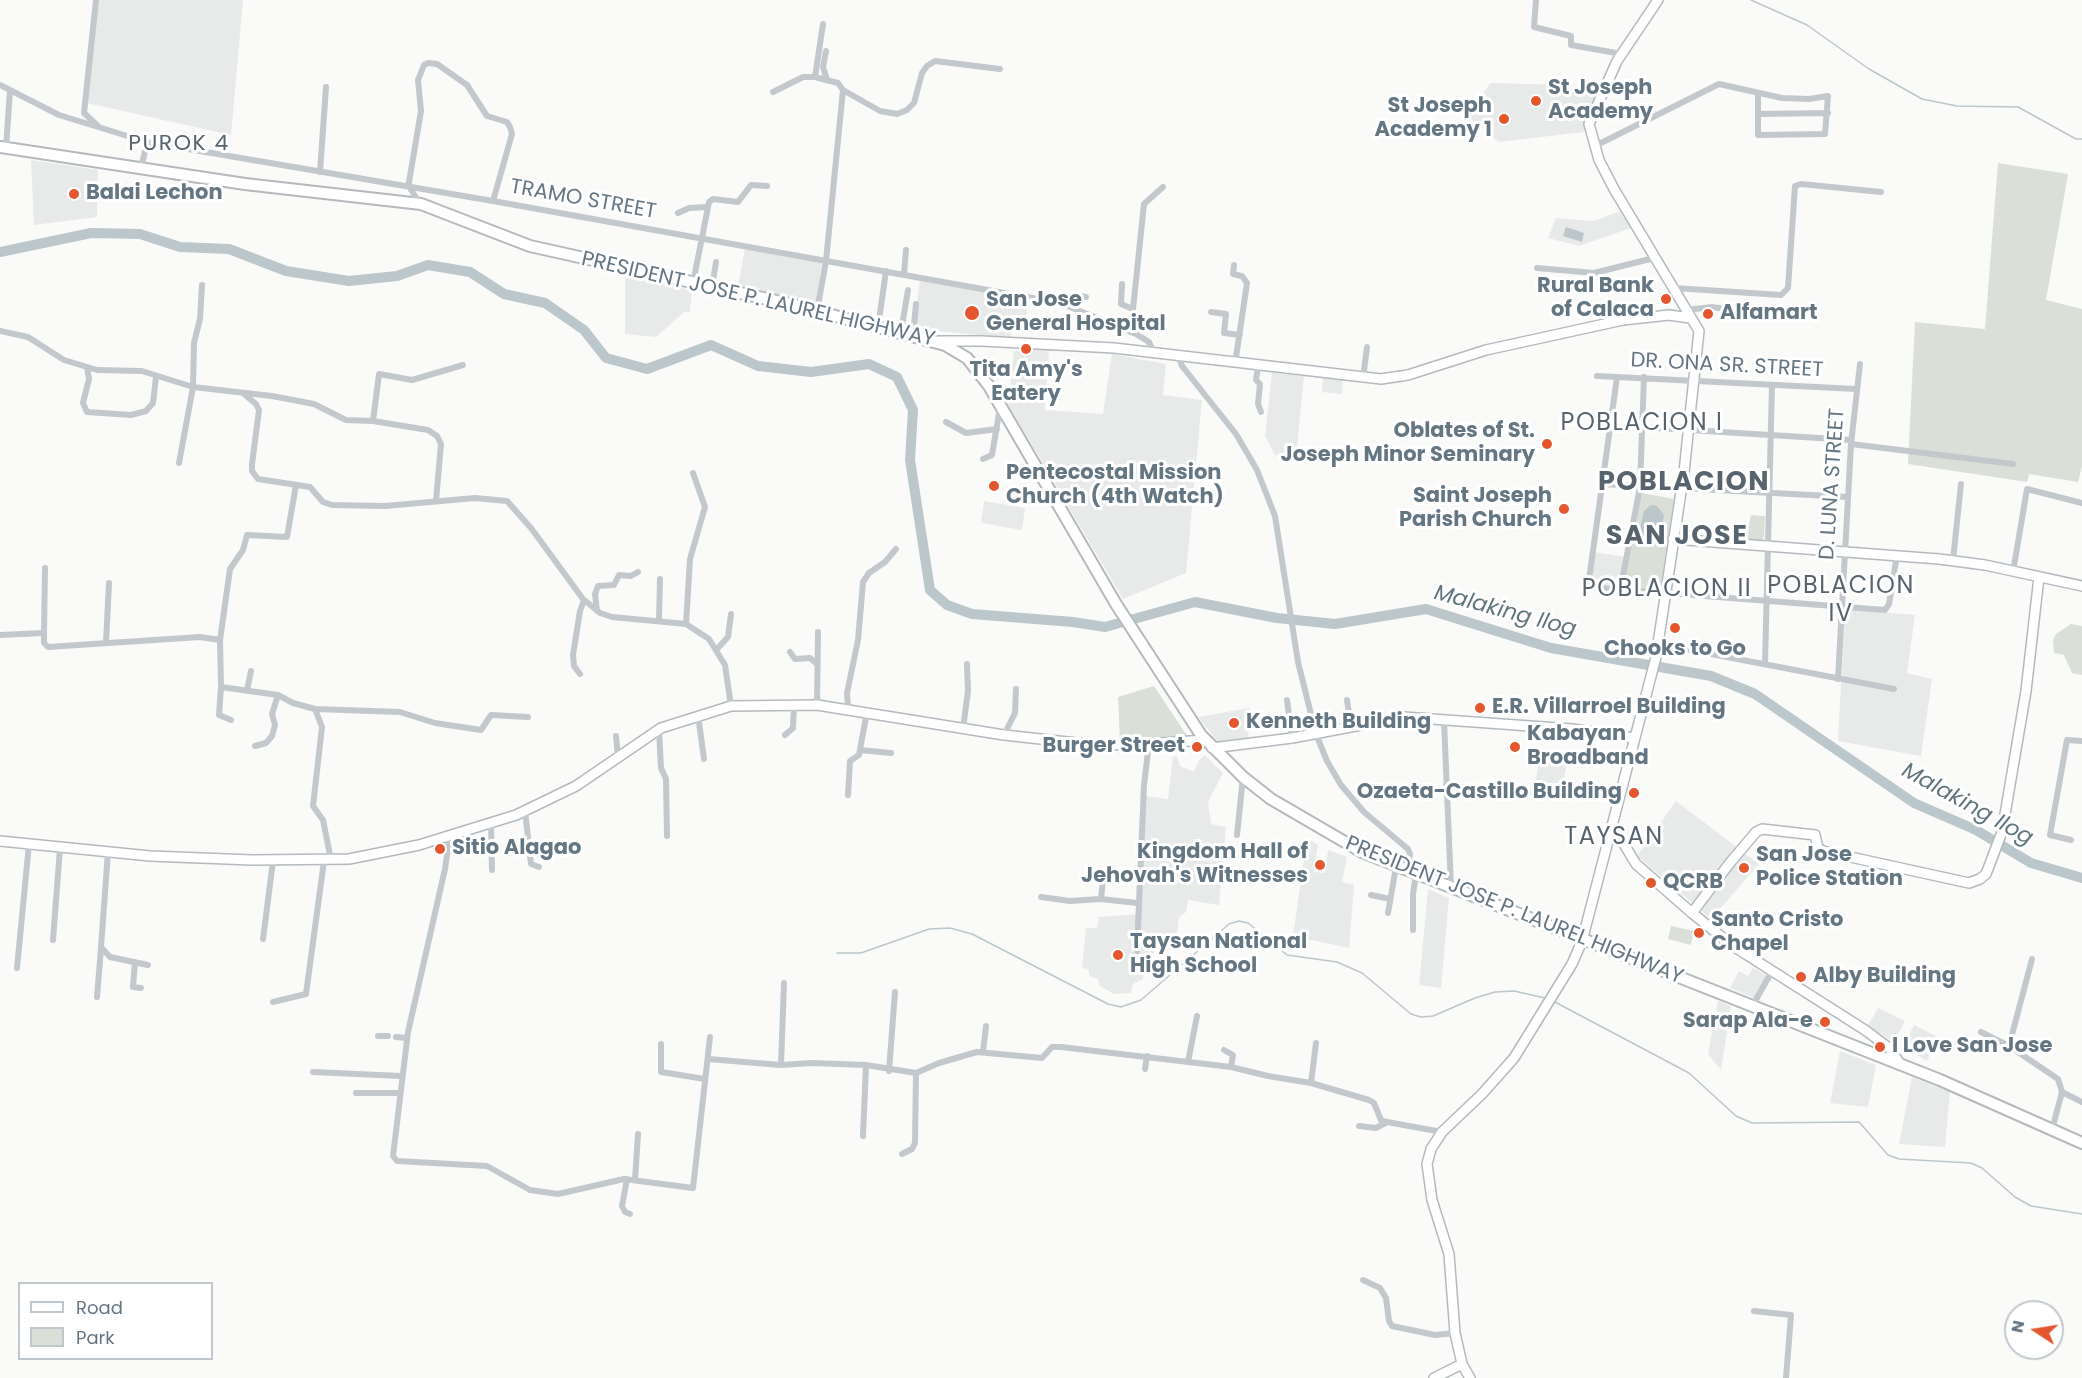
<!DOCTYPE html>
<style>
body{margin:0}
#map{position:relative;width:2082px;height:1378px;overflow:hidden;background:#fafaf8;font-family:Poppins,sans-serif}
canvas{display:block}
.legend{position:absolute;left:18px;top:1282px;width:195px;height:78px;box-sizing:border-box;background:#fff;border:2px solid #c1c8cd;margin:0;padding:8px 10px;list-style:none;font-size:18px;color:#657683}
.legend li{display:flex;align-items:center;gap:12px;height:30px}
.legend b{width:30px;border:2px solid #c1c8cd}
.north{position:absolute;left:2004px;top:1300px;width:60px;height:60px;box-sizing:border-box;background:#fff;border:2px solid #c1c8cd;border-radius:50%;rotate:282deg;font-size:16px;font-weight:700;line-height:24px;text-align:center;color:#657683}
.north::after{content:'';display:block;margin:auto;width:21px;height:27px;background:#e4572e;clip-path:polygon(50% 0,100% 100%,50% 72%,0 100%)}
</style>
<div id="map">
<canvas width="2082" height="1378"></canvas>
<ul class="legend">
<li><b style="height:8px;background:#fff"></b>Road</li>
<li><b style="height:16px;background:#dadfd7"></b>Park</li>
</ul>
<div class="north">N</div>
</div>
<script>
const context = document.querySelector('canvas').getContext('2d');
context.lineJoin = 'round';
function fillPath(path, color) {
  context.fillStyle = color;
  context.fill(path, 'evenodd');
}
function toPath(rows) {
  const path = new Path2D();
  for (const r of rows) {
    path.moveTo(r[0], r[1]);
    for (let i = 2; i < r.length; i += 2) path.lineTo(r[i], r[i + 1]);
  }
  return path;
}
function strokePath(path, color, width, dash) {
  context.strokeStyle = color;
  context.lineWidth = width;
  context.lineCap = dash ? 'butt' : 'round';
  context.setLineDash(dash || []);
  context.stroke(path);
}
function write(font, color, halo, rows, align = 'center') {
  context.font = font + ' Poppins,sans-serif';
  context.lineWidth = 6;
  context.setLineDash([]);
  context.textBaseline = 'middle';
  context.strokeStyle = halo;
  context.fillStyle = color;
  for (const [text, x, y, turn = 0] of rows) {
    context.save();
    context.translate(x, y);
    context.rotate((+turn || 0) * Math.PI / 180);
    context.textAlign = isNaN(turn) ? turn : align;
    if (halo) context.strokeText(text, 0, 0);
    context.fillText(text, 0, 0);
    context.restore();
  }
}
fillPath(toPath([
 [97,0,243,0,231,135,87,103],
 [1491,83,1600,86,1584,132,1499,142,1465,115],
 [31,160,98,170,97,217,34,225],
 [1620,211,1631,228,1579,246,1548,238,1556,218,1594,221],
 [745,248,822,262,816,303,738,286],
 [625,276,692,290,690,312,684,312,656,337,625,334],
 [920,280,1028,298,1026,328,1012,328,1011,338,914,329],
 [1021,347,1049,349,1045,410,1103,414,1112,354,1166,364,1163,395,1202,400,1186,573,1123,599,1008,404,1014,351,1021,351],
 [1272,373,1304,376,1296,457,1275,455,1265,436],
 [1323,378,1343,380,1342,394,1322,392],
 [984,501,1025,508,1022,530,981,523],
 [1594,552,1625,557,1619,588,1591,582],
 [1845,609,1915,615,1907,673,1932,679,1921,756,1838,741],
 [1250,708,1248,740,1220,744,1198,717],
 [1540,752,1568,756,1562,790,1535,788],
 [1205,755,1223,773,1208,802,1211,824,1226,827,1219,905,1188,900,1186,912,1179,917,1176,944,1157,944,1152,958,1144,959,1143,979,1133,984,1131,993,1114,994,1100,986,1098,979,1089,976,1089,970,1082,967,1086,928,1097,928,1099,917,1140,914,1145,796,1168,799,1173,756,1177,757,1180,766,1194,772,1199,760],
 [1676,801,1759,864,1711,919,1637,856],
 [1307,838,1318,845,1314,872,1325,873,1328,850,1347,857,1342,882,1354,885,1349,948,1293,936],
 [1428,889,1449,898,1441,988,1419,985],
 [1753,968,1770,977,1759,1000,1730,988,1739,971,1748,976],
 [1718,1001,1731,1006,1721,1070,1708,1054],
 [1878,1008,1905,1021,1894,1042,1868,1026],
 [1914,1025,1938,1037,1927,1061,1904,1046],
 [1840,1051,1876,1065,1868,1107,1830,1103],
 [1912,1077,1950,1092,1945,1147,1899,1144]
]), '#e8e9e9');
fillPath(toPath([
 [1998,163,2068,174,2046,300,2082,309,2082,466,2078,482,2029,474,2027,482,1908,464,1915,322,1985,329],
 [1637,492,1674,499,1660,591,1619,588],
 [1751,515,1765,516,1764,537,1761,542,1746,541],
 [2071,624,2082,626,2082,675,2072,673,2064,655,2054,653,2053,640,2056,634],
 [1154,686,1188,737,1120,741,1118,697],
 [1671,926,1694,931,1691,945,1668,939]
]), '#dadfd7');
fillPath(toPath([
 [1566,227,1584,233,1582,242,1563,236],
 [1651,505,1657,506,1664,515,1659,544,1642,538,1639,533,1644,511]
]), '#bbc7cb');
strokePath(toPath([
 [1751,0,1807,25,1869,69,1922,99,1957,106,2018,107,2076,139,2082,139],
 [837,953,861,953,929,929,950,928,972,934,1108,1004,1121,1007,1141,1000,1229,924,1239,921,1248,923,1287,955,1337,962,1362,973,1411,1014,1421,1017,1433,1016,1475,998,1495,992,1514,991,1545,998],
 [1553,1001,1689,1073,1736,1116,1752,1123,1859,1122,1888,1155,1899,1159,1971,1163,1982,1168,2015,1197,2031,1206,2082,1214]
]), '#bbc7cb', 1.5);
strokePath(toPath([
 [0,252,91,233,140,234,180,247,229,249,286,271,349,281,397,276,428,265,470,272,504,294,545,303,584,330,606,358,647,369,711,345,758,366,811,372,869,364,897,377,913,410,910,460,930,590,947,605,972,614,1073,622,1105,627,1195,602,1277,618,1335,624,1426,609,1551,648,1711,676,1755,694,1914,803,1976,830,2031,863,2082,878]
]), '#bbc7cb', 10);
const secondary = toPath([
 [938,341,982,341,1114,348,1381,379,1408,375,1486,350,1623,320,1669,315,1690,318],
 [1673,539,1939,559,1985,565,2082,586],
 [1212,748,1292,738,1404,717,1572,729,1634,738],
 [1613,826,1636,864,1692,913,1733,946,1865,1030,1889,1048,1901,1065],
 [0,841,150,856,252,860,349,859,419,845,516,815,576,786,661,728,731,706,817,705,1004,735,1086,744,1133,745,1205,740],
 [1692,913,1729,864,1756,832,1762,829,1815,835,1818,848,1823,851,1969,883,1980,879,1986,874,2002,832,2026,691,2039,577],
 [1434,1378,1462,1364],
 [1470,1378,1462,1364,1455,1333,1449,1254,1432,1200,1427,1164,1431,1149,1442,1132,1482,1094,1514,1058,1572,964,1582,941,1656,657,1684,472,1699,331,1614,189,1599,160,1589,124,1617,61,1658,0]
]);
const highway = toPath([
 [0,147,245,184,421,204,530,246,794,305,945,345,967,358,989,386,1116,604,1201,735,1243,777,1271,799,1362,852,1940,1080,2082,1143]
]);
strokePath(secondary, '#b3babf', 12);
strokePath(highway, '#b4b9bd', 14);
strokePath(toPath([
 [96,0,84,113,98,126],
 [1536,0,1534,27,1571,36,1571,45,1622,54],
 [826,51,823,67,827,80],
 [815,77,823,24],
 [0,85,59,115,147,142,493,201,1060,303,1136,334,1149,342,1154,354],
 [843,90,880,111,897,114,907,110,914,103,922,73,927,66,935,61,1000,69],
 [773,92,803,77,815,77,838,83,843,90,826,261,817,311],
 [1758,114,1828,113],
 [1595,146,1719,84,1782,98,1809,99,1828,96,1825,134,1758,135,1758,93],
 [6,148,10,90],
 [141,169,147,142],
 [320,172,326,87],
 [420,204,410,188,409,182,421,111,418,80,424,65,428,63,437,64,467,85,487,116,507,122,510,127,512,134,493,201],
 [678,213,689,208,708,207],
 [1234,265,1233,274,1242,276,1247,283,1235,364],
 [1537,268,1594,273,1654,258],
 [904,274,906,250],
 [693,283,709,202,713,199,738,202,751,185,767,186],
 [1122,284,1121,304,1133,309],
 [712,287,716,262],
 [1674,288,1781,295,1788,288,1795,186,1801,184,1881,192],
 [1073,307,1079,296,1086,297],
 [1686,310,1712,307,1739,311],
 [1211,312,1226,314,1224,333,1240,335],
 [878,327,886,271],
 [0,331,28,337,64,360,97,370,142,371,193,387,272,396,314,404,346,420,373,421,428,430,437,436,441,444,436,501],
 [901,332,908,290],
 [1136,334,1133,309,1144,204,1163,187],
 [913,335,916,304],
 [1179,357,1182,366,1236,434,1257,470,1275,516,1298,662,1316,734,1327,761,1341,785,1364,812,1408,849,1410,854,1407,871],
 [87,367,89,379,83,403,87,412,131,415,146,411,153,403,156,377],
 [1258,367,1256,380,1260,384,1258,404,1261,412],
 [1597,376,1856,389],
 [1617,377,1588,587,1885,610,1889,604,1897,555],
 [1363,378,1367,347],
 [244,394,256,404,259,410,252,464,252,471,258,479,310,487,323,502,332,505,385,506,475,498,507,501,531,528,583,599,600,613,612,617,686,624,709,639,725,665,731,706],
 [373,421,379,374,412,380,463,365],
 [946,422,966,433,997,429],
 [1641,427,1851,440],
 [1851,444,2013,464],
 [983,459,992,455,1000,408],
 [179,463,193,387,194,343,200,319,202,285],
 [1603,484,1848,497],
 [296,485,287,537,247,535,243,550,230,569,220,640,221,687,278,695,293,703,315,709,400,712,435,723,481,730,491,715,528,717],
 [1953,560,1961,484],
 [45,568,44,633,44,643,48,647,200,637,220,640],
 [2013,572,2027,489,2082,503],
 [1620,591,1640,487,1644,377],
 [597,611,595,594,598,586,614,585,619,575,631,576,638,572],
 [659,620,660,579],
 [686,624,690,559,705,507,693,473],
 [0,635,44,633],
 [106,643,109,583],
 [1659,644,1894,689],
 [717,649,728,637,731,614],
 [790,652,795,659,810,658,817,664],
 [1765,664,1772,385],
 [580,674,574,666,573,655,580,611,584,600],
 [1838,679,1851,444,1860,364],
 [221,687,219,715,231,720],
 [247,690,251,671],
 [1287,700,1292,738],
 [1347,700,1351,726],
 [817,705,818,632],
 [848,708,847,693,858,640,863,582,869,573,885,562,896,549],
 [315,709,322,727,313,806,323,820,331,860],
 [698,715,704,759],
 [1275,718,1277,724,1290,722],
 [1444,720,1451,888],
 [963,729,968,691,967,664],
 [659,730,661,768,666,779,667,836],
 [785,735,793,728,794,705],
 [1004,735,1015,713,1016,689],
 [616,736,618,757],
 [255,746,266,743,272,736,275,725,272,714,278,695],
 [860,750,891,753],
 [1446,786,1620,798],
 [848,795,850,761,859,755,867,712],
 [525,811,531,864,539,867],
 [491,823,492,870],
 [450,834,445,869,408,1032,393,1156,397,1161,487,1166,530,1190,558,1194,624,1179,693,1188,710,1037],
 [1237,835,1243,777],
 [2071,840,2050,835,2067,740,2082,741],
 [108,852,101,947,110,957,148,965],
 [1371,895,1390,899],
 [1041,897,1070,901,1101,899,1137,903],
 [1101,899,1103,880],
 [1388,913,1396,867],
 [1413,930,1413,894,1416,874],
 [263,939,273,861],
 [53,940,60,848],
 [1137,951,1144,785,1149,743],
 [135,962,133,987,141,988],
 [17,968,29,844],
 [97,997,101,948],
 [273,1002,306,994,324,861],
 [1753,1005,1772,971],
 [1981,1032,2009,1046,2058,1079,2062,1092,2052,1130],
 [378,1036,388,1036],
 [396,1037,407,1038],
 [661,1044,661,1072,705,1079],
 [2009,1046,2032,959],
 [1224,1050,1233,1055,1231,1067],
 [983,1052,986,1026],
 [708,1059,781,1065,812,1063,866,1065,916,1073,939,1063,977,1052,1042,1058,1052,1047,1061,1047,1231,1067,1268,1076,1311,1083,1369,1100,1374,1103,1381,1120,1387,1122,1442,1132],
 [1188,1062,1197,1016],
 [781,1065,784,983],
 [1145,1069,1147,1056],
 [889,1071,895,992],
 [313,1072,401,1076],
 [1311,1083,1316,1043],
 [2062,1092,2082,1102],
 [356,1093,398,1093],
 [1359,1126,1376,1128,1387,1122],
 [863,1136,866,1065],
 [902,1154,912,1149,915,1143,916,1073],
 [627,1179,622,1206,625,1212,630,1214],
 [635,1180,638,1134],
 [1363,1280,1380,1288,1386,1298,1389,1321,1392,1326,1435,1335,1455,1333],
 [1754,1311,1791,1315,1786,1378]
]), '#c3c8cc', 6);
strokePath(secondary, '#fff', 9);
strokePath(highway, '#fff', 10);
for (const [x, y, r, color] of [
 [1536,101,6,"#e4572e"],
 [1504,119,6,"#e4572e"],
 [74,194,6,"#e4572e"],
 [1666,299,6,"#e4572e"],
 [972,313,8,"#e4572e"],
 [1708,314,6,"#e4572e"],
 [1026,349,6,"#e4572e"],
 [1547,444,6,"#e4572e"],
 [994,486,6,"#e4572e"],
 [1564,509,6,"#e4572e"],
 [1675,628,6,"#e4572e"],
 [1480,708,6,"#e4572e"],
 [1234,723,6,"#e4572e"],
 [1197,747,6,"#e4572e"],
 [1515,747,6,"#e4572e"],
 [1634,793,6,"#e4572e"],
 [440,849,6,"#e4572e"],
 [1320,865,6,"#e4572e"],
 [1744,868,6,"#e4572e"],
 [1651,883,6,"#e4572e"],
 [1699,933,6,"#e4572e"],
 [1118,955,6,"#e4572e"],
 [1801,977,6,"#e4572e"],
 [1825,1022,6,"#e4572e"],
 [1880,1047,6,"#e4572e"]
]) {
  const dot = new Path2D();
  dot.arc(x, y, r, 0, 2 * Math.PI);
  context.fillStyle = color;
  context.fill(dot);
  strokePath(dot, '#fff', 2);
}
write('bold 21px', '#657683', '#fff', [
 ["St Joseph",1548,89],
 ["Academy",1548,113],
 ["St Joseph",1492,107,"right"],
 ["Academy 1",1492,131,"right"],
 ["Balai Lechon",86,194],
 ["Rural Bank",1654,287,"right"],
 ["of Calaca",1654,311,"right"],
 ["San Jose",986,301],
 ["General Hospital",986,325],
 ["Alfamart",1720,314],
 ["Tita Amy's",1026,371,"center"],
 ["Eatery",1026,395,"center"],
 ["Oblates of St.",1535,432,"right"],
 ["Joseph Minor Seminary",1535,456,"right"],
 ["Pentecostal Mission",1006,474],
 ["Church (4th Watch)",1006,498],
 ["Saint Joseph",1552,497,"right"],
 ["Parish Church",1552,521,"right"],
 ["Chooks to Go",1675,650,"center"],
 ["E.R. Villarroel Building",1492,708],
 ["Kenneth Building",1246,723],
 ["Kabayan",1527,735],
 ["Broadband",1527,759],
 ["Burger Street",1185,747,"right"],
 ["Ozaeta-Castillo Building",1622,793,"right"],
 ["Sitio Alagao",452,849],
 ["Kingdom Hall of",1308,853,"right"],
 ["Jehovah's Witnesses",1308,877,"right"],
 ["San Jose",1756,856],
 ["Police Station",1756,880],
 ["QCRB",1663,883],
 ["Santo Cristo",1711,921],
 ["Chapel",1711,945],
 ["Taysan National",1130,943],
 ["High School",1130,967],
 ["Alby Building",1813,977],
 ["Sarap Ala-e",1813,1022,"right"],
 ["I Love San Jose",1892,1047]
], 'left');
write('21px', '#657683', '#fff', [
 ["TRAMO STREET",583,200,10],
 ["PRESIDENT JOSE P. LAUREL HIGHWAY",758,300,13],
 ["DR. ONA SR. STREET",1727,366,3],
 ["D. LUNA STREET",1833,484,-86],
 ["PRESIDENT JOSE P. LAUREL HIGHWAY",1514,911,22]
]);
context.letterSpacing = '1.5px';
write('22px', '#57646e', '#fff', [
 ["PUROK 4",179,144]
]);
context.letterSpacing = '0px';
write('italic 22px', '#60757c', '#fff', [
 ["Malaking Ilog",1505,612,15],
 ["Malaking Ilog",1967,805,29]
]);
context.letterSpacing = '1.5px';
write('24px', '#57646e', '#fff', [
 ["POBLACION I",1642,424],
 ["POBLACION",1841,587],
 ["IV",1841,615],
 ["POBLACION II",1667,590],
 ["TAYSAN",1614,838]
]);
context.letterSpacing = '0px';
context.letterSpacing = '1.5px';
write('bold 27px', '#57646e', '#fff', [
 ["POBLACION",1684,483],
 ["SAN JOSE",1677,537]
]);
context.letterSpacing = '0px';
</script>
